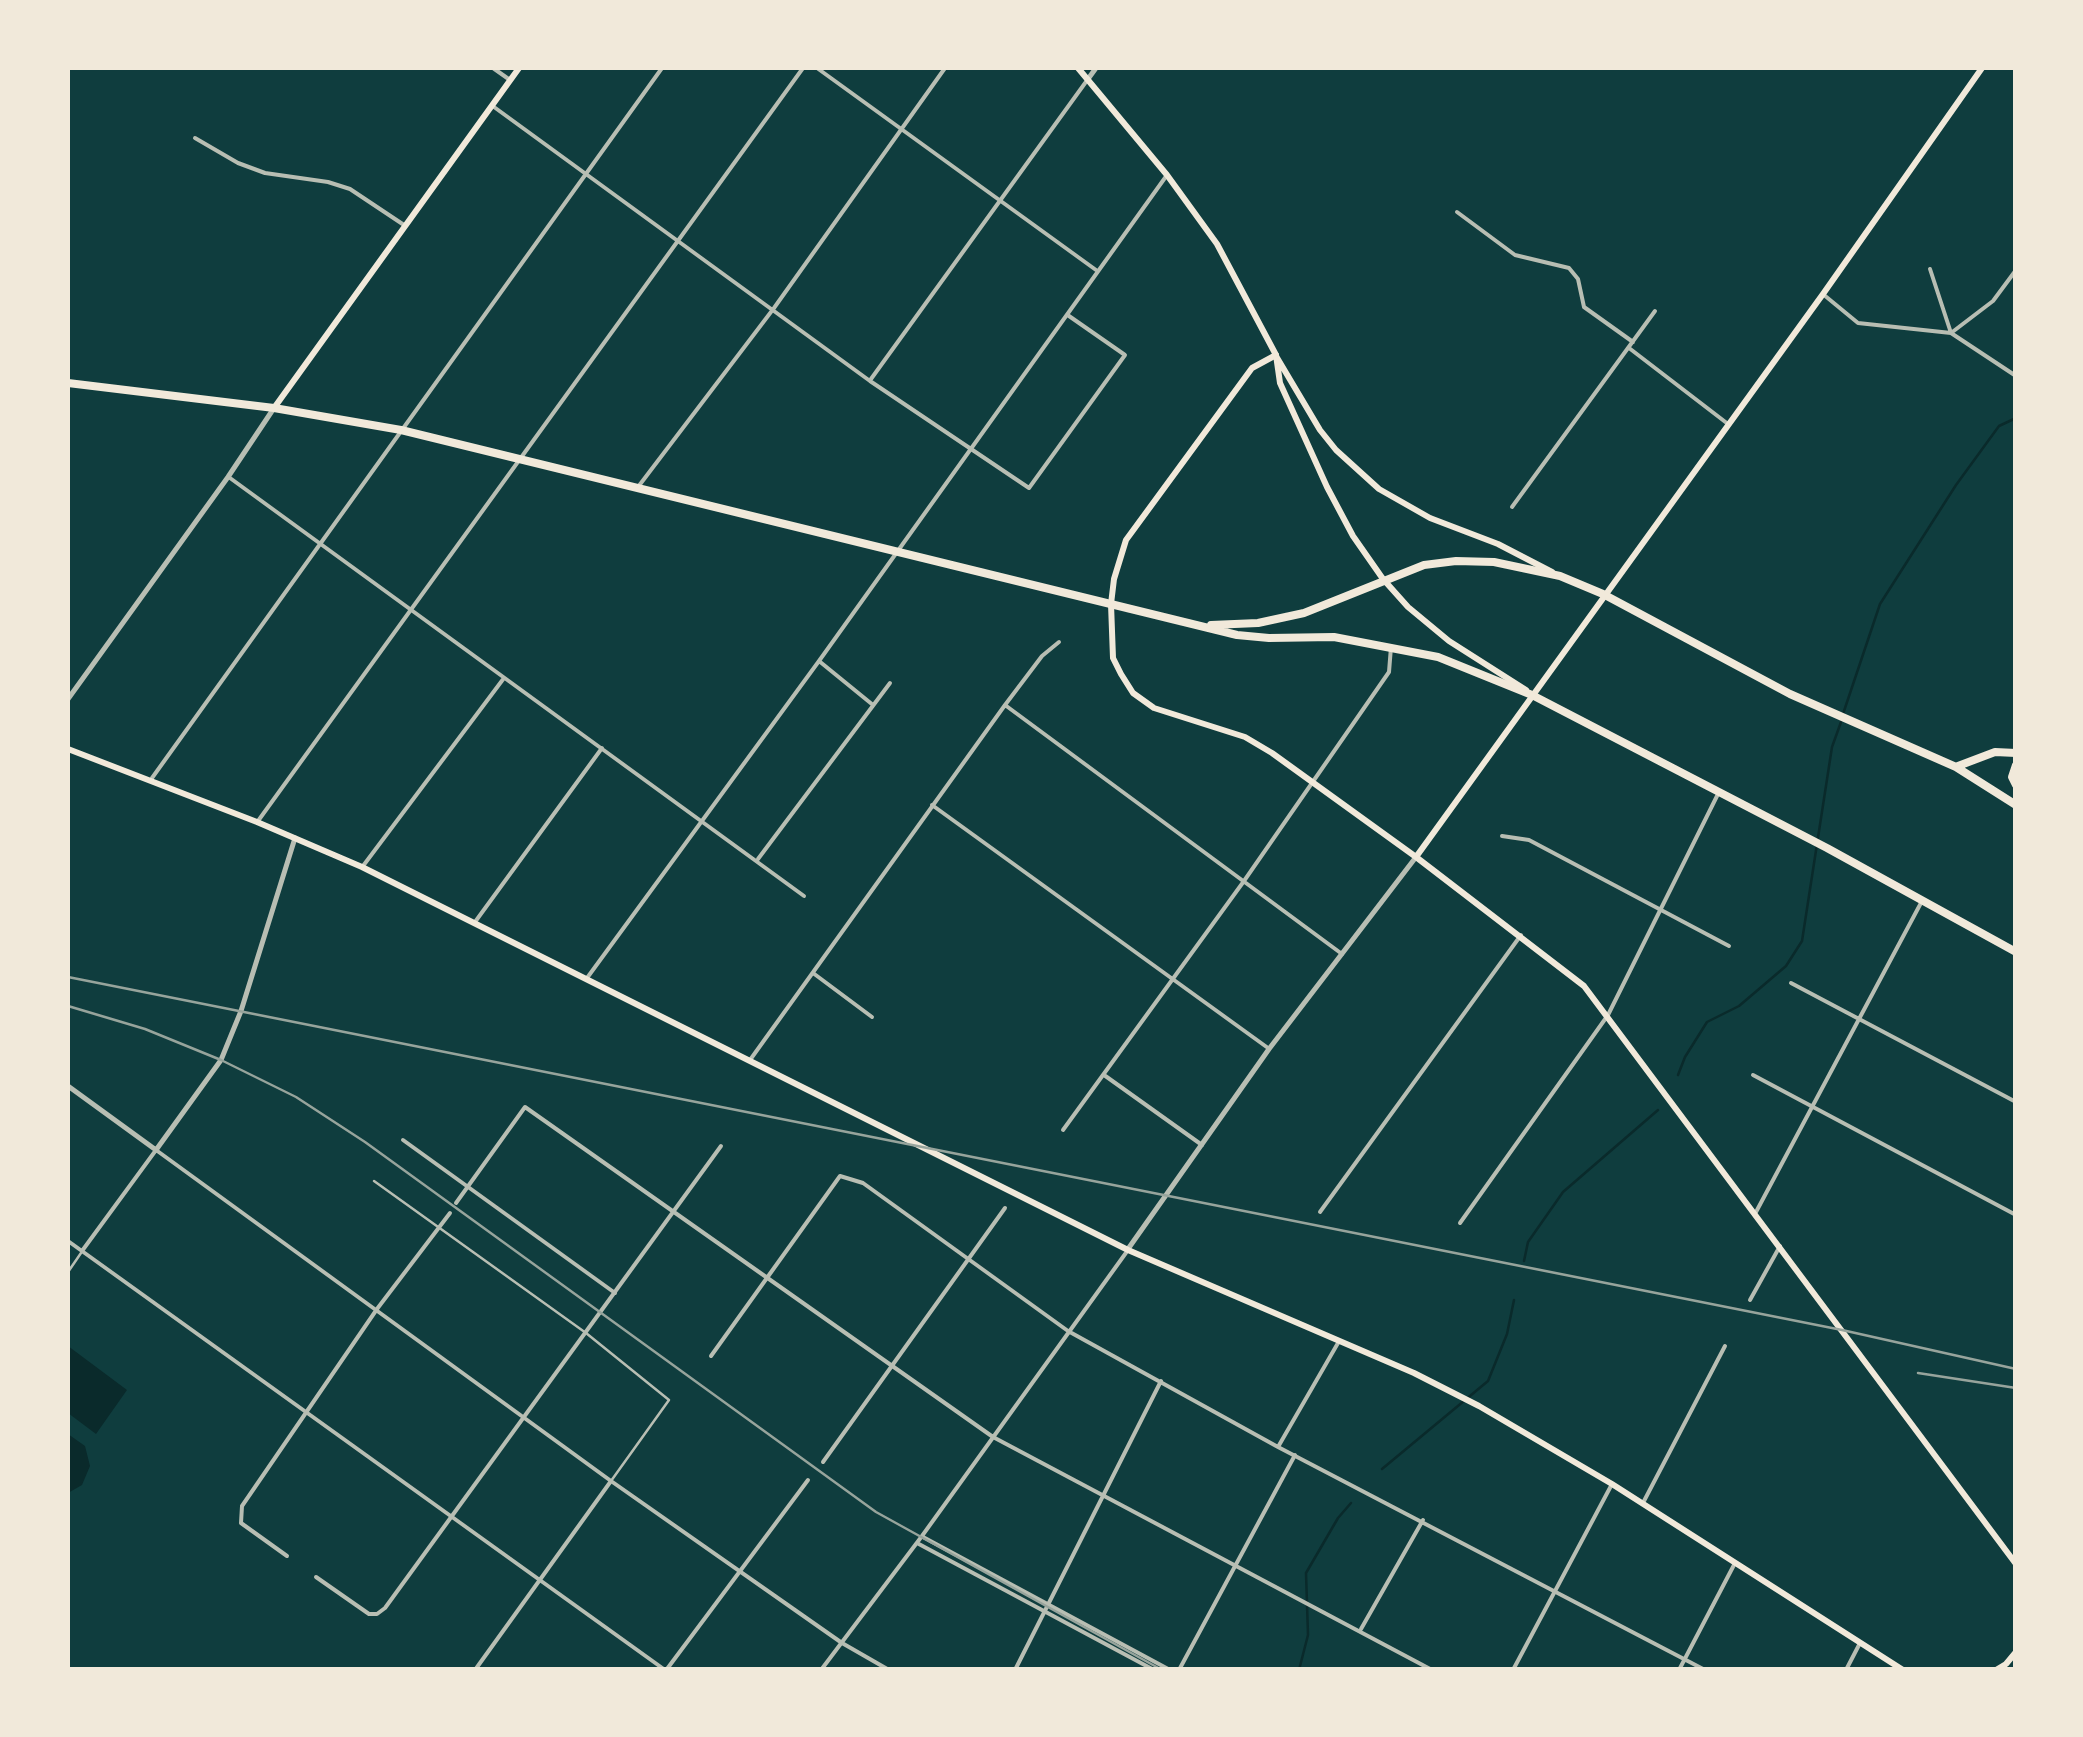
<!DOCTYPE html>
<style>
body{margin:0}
#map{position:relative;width:2083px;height:1737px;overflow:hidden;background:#0f3d3e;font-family:Arial,sans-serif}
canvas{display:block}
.frame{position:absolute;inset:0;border:70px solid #f1e9da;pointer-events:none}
</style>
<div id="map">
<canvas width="2083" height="1737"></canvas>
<div class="frame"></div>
</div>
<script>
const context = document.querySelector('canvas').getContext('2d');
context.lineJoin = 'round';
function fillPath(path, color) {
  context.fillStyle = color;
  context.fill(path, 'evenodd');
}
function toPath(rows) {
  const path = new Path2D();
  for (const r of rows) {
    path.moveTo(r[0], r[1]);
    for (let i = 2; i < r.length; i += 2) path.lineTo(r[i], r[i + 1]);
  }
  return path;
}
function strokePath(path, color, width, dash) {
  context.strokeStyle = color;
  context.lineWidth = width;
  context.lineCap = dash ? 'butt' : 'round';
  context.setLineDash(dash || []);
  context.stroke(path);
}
fillPath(toPath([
 [68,1346,127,1390,96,1434,68,1413],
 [68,1434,85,1446,90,1466,82,1485,68,1493]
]), '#0a2a2b');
strokePath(toPath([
 [1843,714,1880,604,1956,485,1999,426,2016,418],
 [1678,1075,1685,1057,1707,1022,1739,1006,1786,966,1802,941,1832,747,1841,722],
 [1524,1261,1528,1242,1563,1192,1658,1110],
 [1382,1469,1488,1381,1507,1334,1514,1300],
 [1299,1670,1308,1635,1306,1573,1338,1518,1351,1503]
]), '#0a2a2b', 2.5);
strokePath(toPath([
 [374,1181,586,1333,669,1400,611,1481],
 [68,1272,81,1253]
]), '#b8beb3', 2.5);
strokePath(toPath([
 [493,68,510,80],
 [817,68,1096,270],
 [494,107,870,381,1029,488,1125,355,1069,316],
 [195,138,238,163,265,173,328,182,350,189,404,225],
 [1457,212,1515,255,1569,268,1578,279,1584,307,1633,342],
 [1930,269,1951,333,1993,301,2016,270],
 [1824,295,1858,323,1951,333,2016,376],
 [1629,348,1728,424],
 [871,379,1088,79],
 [230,478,804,896],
 [638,487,774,308,945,68],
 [1512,507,1655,311],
 [819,661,873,705],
 [1005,705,1342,954],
 [152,778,662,68],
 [932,805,1268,1048],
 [258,821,803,68],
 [1502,836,1529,840,1729,946],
 [758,859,890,683],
 [363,866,504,678],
 [475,922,602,748],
 [813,973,872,1017],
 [587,978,819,661,1167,175],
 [1791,983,2016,1102],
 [750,1060,1005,705,1042,656,1059,642],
 [1104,1075,1202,1145],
 [1753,1075,2016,1215],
 [1063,1130,1244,881,1389,672,1391,647],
 [403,1140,615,1293],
 [456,1203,525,1107,993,1437,1432,1670],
 [1320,1212,1521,935],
 [1756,1212,1922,901],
 [1460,1223,1608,1015,1719,792],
 [68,1241,665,1670],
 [82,1251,156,1150,611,1481,842,1643,889,1670],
 [1750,1300,1780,1246],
 [711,1356,840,1176,863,1183,1068,1331,1278,1447,1705,1670],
 [1278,1447,1338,1343],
 [823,1462,1005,1208],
 [1644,1501,1725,1346],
 [923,1537,1170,1670],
 [917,1543,1154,1670],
 [287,1556,241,1523,242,1506,377,1309,450,1213],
 [316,1577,369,1614,377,1614,385,1608,721,1146],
 [1361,1629,1423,1520],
 [667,1669,808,1480],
 [475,1670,611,1481],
 [821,1670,922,1536,1128,1250],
 [1015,1670,1161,1381],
 [1179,1670,1295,1455],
 [1513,1670,1612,1484],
 [1679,1670,1735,1563],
 [1846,1670,1860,1643]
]), '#b8beb3', 4);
strokePath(toPath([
 [1088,79,1096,68],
 [68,699,228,477,274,408],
 [68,1086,156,1150,221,1060,241,1011,295,838],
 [1128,1249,1269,1049,1416,857]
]), '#b8beb3', 5);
strokePath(toPath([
 [1276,355,1252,368,1126,540,1114,579,1111,604,1113,658,1121,674,1133,693,1154,708,1245,737,1272,753,1416,857,1584,986,2016,1564],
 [274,408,519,68],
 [68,749,257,822,362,867,1128,1250,1414,1373,1479,1406,1612,1484,1903,1670],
 [1416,857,1823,294,1982,68],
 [1996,1670,2006,1664,2016,1652]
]), '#f1e9da', 6);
strokePath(toPath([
 [1078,68,1167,175,1217,244,1276,355,1280,383,1327,487,1353,536,1383,579,1408,607,1449,641,1526,690],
 [1276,356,1320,430,1336,450,1379,489,1430,518,1498,544,1552,572]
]), '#f1e9da', 6);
strokePath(toPath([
 [68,383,274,408,401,430,1237,635,1269,638,1334,637,1438,657,1532,695,1827,848,2016,952],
 [1211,625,1258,623,1304,613,1424,565,1456,561,1494,562,1560,576,1603,594,1790,694,1956,767,2016,805],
 [2016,765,2012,777,2016,785],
 [1958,766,1995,752,2016,753]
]), '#f1e9da', 8);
strokePath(toPath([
 [68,977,1842,1330,2016,1369],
 [68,1006,145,1029,221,1060,296,1097,365,1142,876,1512,1162,1670],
 [1918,1373,2016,1388]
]), '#97a49c', 2.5);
</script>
